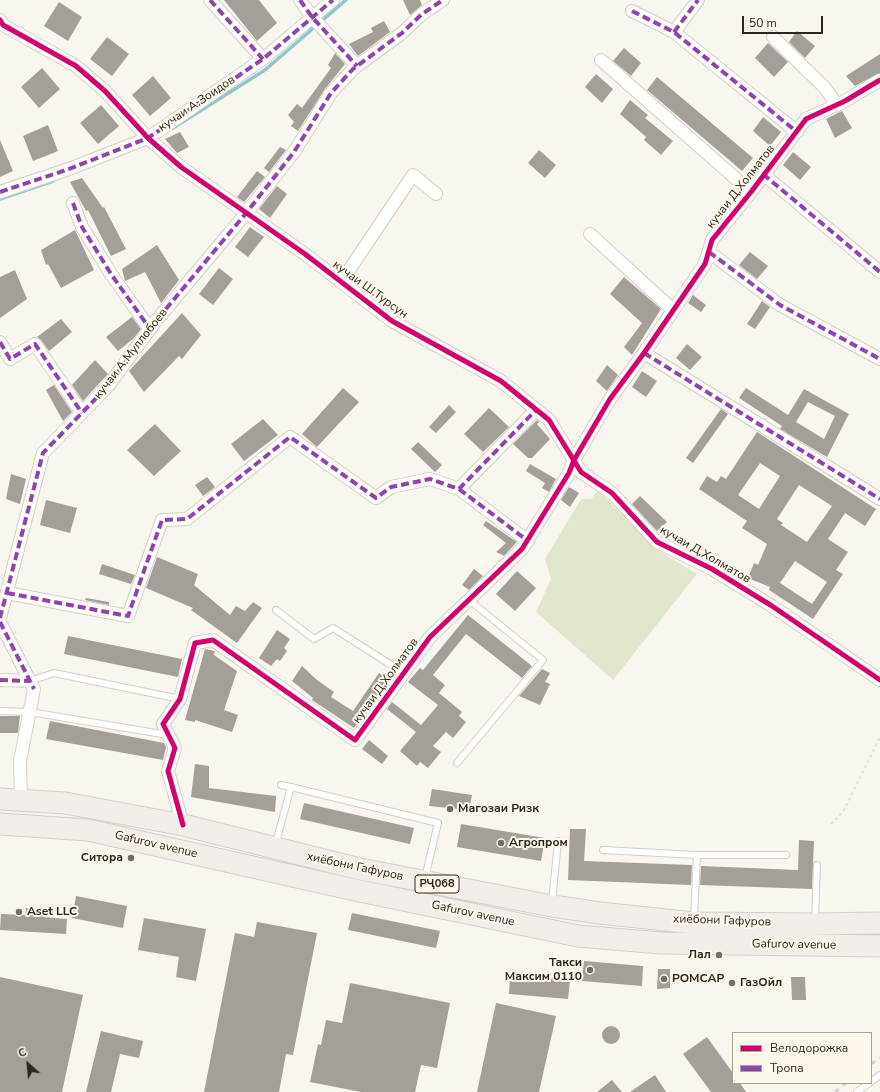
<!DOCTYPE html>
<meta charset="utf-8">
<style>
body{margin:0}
#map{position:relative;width:880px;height:1092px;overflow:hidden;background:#f9f6f0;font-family:"Nunito Sans",sans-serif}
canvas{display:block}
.legend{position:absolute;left:732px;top:1032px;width:140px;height:52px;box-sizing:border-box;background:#fdf7ec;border:1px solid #a9a399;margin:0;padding:5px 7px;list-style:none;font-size:12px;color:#2c261c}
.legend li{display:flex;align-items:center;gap:8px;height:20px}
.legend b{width:20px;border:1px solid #a9a399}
.north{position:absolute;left:8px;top:1044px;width:40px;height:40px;-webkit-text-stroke:3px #fdf7ec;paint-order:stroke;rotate:333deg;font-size:11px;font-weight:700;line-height:16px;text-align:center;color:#2c261c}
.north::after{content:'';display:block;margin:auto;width:14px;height:18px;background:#2c261c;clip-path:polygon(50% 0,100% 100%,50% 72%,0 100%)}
.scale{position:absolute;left:742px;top:16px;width:81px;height:18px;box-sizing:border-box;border:2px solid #2c261c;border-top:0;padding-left:5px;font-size:12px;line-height:14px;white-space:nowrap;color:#2c261c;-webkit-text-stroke:3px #fdf7ec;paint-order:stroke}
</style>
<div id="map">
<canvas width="880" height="1092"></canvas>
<ul class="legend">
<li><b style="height:5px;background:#d6006c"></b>Велодорожка</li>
<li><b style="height:5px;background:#8e44ad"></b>Тропа</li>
</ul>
<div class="north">С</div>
<div class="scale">50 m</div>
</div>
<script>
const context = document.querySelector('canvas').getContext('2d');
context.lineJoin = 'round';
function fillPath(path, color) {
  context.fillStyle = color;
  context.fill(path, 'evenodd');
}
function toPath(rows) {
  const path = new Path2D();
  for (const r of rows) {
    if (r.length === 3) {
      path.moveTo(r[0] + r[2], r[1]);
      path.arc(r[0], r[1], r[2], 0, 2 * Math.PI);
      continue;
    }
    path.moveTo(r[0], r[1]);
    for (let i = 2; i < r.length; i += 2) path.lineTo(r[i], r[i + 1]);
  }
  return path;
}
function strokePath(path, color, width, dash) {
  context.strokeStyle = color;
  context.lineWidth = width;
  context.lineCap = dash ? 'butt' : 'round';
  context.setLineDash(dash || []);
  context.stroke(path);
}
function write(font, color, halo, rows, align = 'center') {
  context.font = font + ' "Nunito Sans",sans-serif';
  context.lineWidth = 4;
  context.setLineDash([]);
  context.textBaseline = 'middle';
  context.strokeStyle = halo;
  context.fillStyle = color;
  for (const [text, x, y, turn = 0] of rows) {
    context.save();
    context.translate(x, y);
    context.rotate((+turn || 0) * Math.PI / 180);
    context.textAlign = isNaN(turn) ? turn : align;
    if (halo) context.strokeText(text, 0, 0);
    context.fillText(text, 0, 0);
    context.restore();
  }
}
fillPath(toPath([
 [598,490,654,548,697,574,613,680,536,612,551,579,545,559,581,499,591,499]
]), '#e1e7ce');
strokePath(toPath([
 [173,128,265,70,346,0],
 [0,199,53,181]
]), '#8fc7ce', 3.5);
fillPath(toPath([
 [224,0,259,0,277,23,257,41],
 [403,0,420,0,422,5,410,15],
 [59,2,82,17,68,41,44,26],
 [384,21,390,32,358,56,349,44,373,32,371,28],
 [797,31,815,46,805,58,789,42],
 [107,37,129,54,112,76,90,59],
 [768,43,788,62,774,77,755,58],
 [624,48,641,63,631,76,613,61],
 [335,53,345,64,325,89,298,131,291,126,294,122,288,115,297,104,302,108,331,68,328,65],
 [880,54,880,73,855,86,846,76],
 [42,68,60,89,39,108,21,87],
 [596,74,613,89,602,103,585,87],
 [153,76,171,98,150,116,132,95],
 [657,77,753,158,742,171,647,90],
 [630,100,648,115,645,118,673,141,661,155,644,140,646,137,620,114],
 [101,105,119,126,98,144,80,123],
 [842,111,852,128,835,138,826,119],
 [763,117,781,132,770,146,753,131],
 [48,125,58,151,33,161,23,136],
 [180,132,189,147,177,153,165,139],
 [0,140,13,171,0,177],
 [280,147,286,150,269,172,264,168],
 [539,150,556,165,545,178,528,163],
 [793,152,811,167,800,180,783,165],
 [257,171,265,177,244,202,237,197],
 [82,178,103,208,104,207,126,249,111,256,88,210,86,211,70,182],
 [277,186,287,194,270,218,259,209],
 [250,227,264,237,248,257,235,247],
 [75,230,94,270,61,288,48,264,46,265,41,250],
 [157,245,179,280,161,303,145,272,125,281,122,269],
 [750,252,768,266,757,279,739,265],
 [219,268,233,279,213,305,199,294],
 [15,270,27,299,0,318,0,277],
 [624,277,661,309,632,355,624,347,642,323,610,294],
 [693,295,706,305,701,312,688,303],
 [762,301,770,307,755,329,747,324],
 [182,313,201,335,182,359,179,356,144,392,129,371],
 [132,317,141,329,133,339,118,351,106,337],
 [61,319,72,332,49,351,41,340,37,337],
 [687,344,702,357,690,370,676,358],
 [95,360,108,374,83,401,72,385],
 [607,365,618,375,607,391,596,381],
 [642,371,657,381,646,397,632,387],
 [54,385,72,412,63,421,46,390],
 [343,388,359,402,317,447,302,434],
 [746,388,788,415,804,389,849,414,827,457,780,429,782,426,739,398],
 [808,402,835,416,824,439,796,422],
 [449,405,456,412,436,433,429,427],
 [489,408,509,427,483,452,464,434],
 [721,409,728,414,693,463,686,458],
 [263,419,278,435,244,461,231,444],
 [537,420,539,422,537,424,550,439,532,458,528,458,513,444],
 [155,424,181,451,154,476,127,450],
 [757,432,876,509,865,526,845,513,828,539,848,552,836,570,843,574,813,619,769,590,770,587,748,578,754,563,758,565,767,544,742,528,747,521,699,489,707,476,717,482,721,476,726,479],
 [760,463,780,476,759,509,738,495],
 [799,485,832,506,807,542,781,525,783,523,777,519],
 [795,561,827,582,812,604,780,583],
 [418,442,442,465,435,472,411,449],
 [530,464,556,479,549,492,542,488,545,483,526,471],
 [11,474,26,479,20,504,6,499],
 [207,477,215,487,203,496,195,485],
 [569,487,579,493,570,507,561,500],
 [640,496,667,522,657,531,632,504],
 [46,500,77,508,70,533,40,525],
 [486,521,517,542,504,556,496,552,506,543,483,525],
 [157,557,198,574,194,585,230,615,236,606,245,611,253,602,262,608,237,643,191,610,193,608,146,588],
 [102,564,135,575,131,584,99,574],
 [474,569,483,576,469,590,462,585],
 [517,571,536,588,515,611,496,594],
 [86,598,109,602,109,605,85,600],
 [468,615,532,666,522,678,466,634,433,675,445,685,439,693,462,712,459,716,466,722,453,738,446,732,433,746,441,752,428,768,420,762,417,766,400,751,416,732,387,709,392,702,421,725,438,705,408,682,420,668,423,670],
 [277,630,290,639,284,648,287,651,280,661,277,659,271,666,259,658],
 [68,636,182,659,178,677,64,654],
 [205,649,215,651,214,655,237,671,224,710,238,715,232,732,195,720,195,722,185,720],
 [302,666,317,680,334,692,331,697,353,711,379,673,389,679,354,728,312,700,313,698,292,681],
 [542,669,550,673,545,682,550,684,540,705,519,696],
 [0,716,20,716,18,733,0,733],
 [50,721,164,743,166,747,163,760,46,739],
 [369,740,388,756,382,764,362,749],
 [195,764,209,766,209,788,276,796,275,812,191,797],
 [432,789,472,795,469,810,429,806],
 [304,803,414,828,410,844,300,819],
 [461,824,545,838,541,861,457,847],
 [570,829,586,829,584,861,692,865,691,885,568,880],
 [799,840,814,841,812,889,700,885,701,866,798,870],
 [76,896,127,906,123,928,72,918],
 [26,908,44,909,43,917,67,919,66,934,0,930,1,914,25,915],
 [352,913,440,931,436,948,348,930],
 [144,918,206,929,196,981,176,977,179,957,138,950],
 [257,922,317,933,293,1055,286,1054,279,1092,204,1092,235,933,254,937],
 [584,961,643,966,642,986,582,981],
 [658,969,670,969,670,988,657,989],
 [510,975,570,980,568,999,509,994],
 [0,977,83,995,62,1092,0,1092],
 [791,977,805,977,806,1000,792,1000],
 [350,983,450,1003,437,1068,421,1065,415,1092,361,1092,310,1082,318,1044,321,1045,326,1020,342,1023],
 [496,1003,556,1016,539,1092,477,1092],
 [611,1035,9],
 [101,1031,143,1041,139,1058,120,1054,111,1092,86,1092],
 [707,1037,733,1073,733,1083,740,1083,746,1092,711,1092,683,1054],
 [655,1075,666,1092,630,1092],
 [612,1080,622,1092,597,1092]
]), '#a4a099');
const service = toPath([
 [276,610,314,639,333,628,404,673],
 [30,681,54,673,180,699],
 [0,711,30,712,168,735],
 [457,763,543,660,469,600],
 [291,787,438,823,425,878],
 [275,846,291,787,281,785],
 [603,850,697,855],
 [552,902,558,841],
 [694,919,697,855,786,855],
 [815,921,817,865],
 [871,1082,880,1075],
 [857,1092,869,1083]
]);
const minor = toPath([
 [210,0,263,59],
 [300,0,312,17,357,66],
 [632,11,674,32,797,132],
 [0,20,3,25,76,66,105,91,148,138,181,167,305,254,392,321,501,381,549,420,581,472,612,493,657,542,712,569,772,606,880,680],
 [674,32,698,0],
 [773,37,825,88,837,105],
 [601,60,751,192],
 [763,174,880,272],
 [0,192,69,169,148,138,263,59,333,0],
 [73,203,82,227,111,274,150,329],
 [590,234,673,310],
 [709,252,780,305,880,359],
 [341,282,413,175,436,194],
 [0,342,10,359,35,344,82,413],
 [644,353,880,499],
 [459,489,528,541],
 [7,593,128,616,162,520,187,519,290,437,376,498,391,487,430,479,459,489,536,410],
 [0,618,43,453,108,386,155,322,247,212,294,152,331,93,353,69,402,33,422,14,443,0],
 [0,622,34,689,20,761,21,800],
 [0,680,30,681],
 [183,825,168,771,175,748,163,724,180,699,195,643,213,640,355,740,430,637,522,549,569,473,574,460,610,399,644,353,705,264,712,240,751,192,806,119,845,101,880,80]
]);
const trunk = toPath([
 [0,799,65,803,183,825,360,869,552,906,600,913,694,923,815,924,880,923],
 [0,824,88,830,355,890,578,936,661,943,880,946]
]);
strokePath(service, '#d3cfc7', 8);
strokePath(minor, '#d3cfc7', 14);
strokePath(trunk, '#d2d0cc', 23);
strokePath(toPath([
 [831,824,843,812,880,737]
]), '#dddcd9', 2, [3, 3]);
strokePath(service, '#fefefd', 6);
strokePath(minor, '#fefefd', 12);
strokePath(trunk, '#f4eeeb', 21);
strokePath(toPath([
 [871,1064,880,1058],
 [835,1092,846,1083]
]), '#d4d2d0', 3, [5, 5]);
strokePath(toPath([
 [210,0,263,59],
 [300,0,312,17,357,66],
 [632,11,674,32,797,132],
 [674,32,698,0],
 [763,174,880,272],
 [0,192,69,169,148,138,263,59,333,0],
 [73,203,82,227,111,274,150,329],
 [709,252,780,305,880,359],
 [0,342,10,359,35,344,82,413],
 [644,353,880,499],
 [459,489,528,541],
 [7,593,128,616,162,520,187,519,290,437,376,498,391,487,430,479,459,489,536,410],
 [0,618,43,453,108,386,155,322,247,212,294,152,331,93,353,69,402,33,422,14,443,0],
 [0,622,34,689],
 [0,680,30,681]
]), '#8e44ad', 4, [8, 4]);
strokePath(toPath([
 [0,20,3,25,76,66,105,91,148,138,181,167,305,254,392,321,501,381,549,420,581,472,612,493,657,542,712,569,772,606,880,680],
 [183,825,168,771,175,748,163,724,180,699,195,643,213,640,355,740,430,637,522,549,569,473,574,460,610,399,644,353,705,264,712,240,751,192,806,119,845,101,880,80]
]), '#d6006c', 5);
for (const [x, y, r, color] of [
 [450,809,4,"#746f66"],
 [501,843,4,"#746f66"],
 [131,858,4,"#746f66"],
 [19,912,4,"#746f66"],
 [719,955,4,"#746f66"],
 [590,970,4,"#746f66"],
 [664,979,4,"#746f66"],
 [732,983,4,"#746f66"]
]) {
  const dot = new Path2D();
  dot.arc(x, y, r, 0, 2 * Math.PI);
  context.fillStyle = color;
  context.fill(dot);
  strokePath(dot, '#fdf7ec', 1.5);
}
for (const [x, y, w] of [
 [437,884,44]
]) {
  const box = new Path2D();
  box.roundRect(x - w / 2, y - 9, w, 18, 3);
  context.fillStyle = '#fdf7ec';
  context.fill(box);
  strokePath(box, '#2c261c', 1);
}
write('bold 11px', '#2c261c', null, [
 ["РҶ068",437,884]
]);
write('12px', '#2c261c', '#fdf7ec', [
 ["кучаи А.Зоидов",197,104,-34],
 ["кучаи Д,Холматов",741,187,-52],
 ["кучаи Ш.Турсун",370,290,36],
 ["кучаи А.Муллобоев",131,354,-52],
 ["кучаи Д,Холматов",705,555,30],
 ["кучаи Д,Холматов",386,681,-54],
 ["Gafurov avenue",156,845,13],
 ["хиёбони Гафуров",355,867,12],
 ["Gafurov avenue",473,914,12],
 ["хиёбони Гафуров",722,921,2],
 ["Gafurov avenue",794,945,1]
]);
write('bold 12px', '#2c261c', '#fdf7ec', [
 ["Магозаи Ризк",458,809],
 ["Агропром",509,843],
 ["Ситора",123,858,"right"],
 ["Aset LLC",27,912],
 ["Лал",711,955,"right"],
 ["Такси",582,963,"right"],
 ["Максим 0110",582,977,"right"],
 ["РОМСАР",672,979],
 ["ГазОйл",740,983]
], 'left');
</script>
